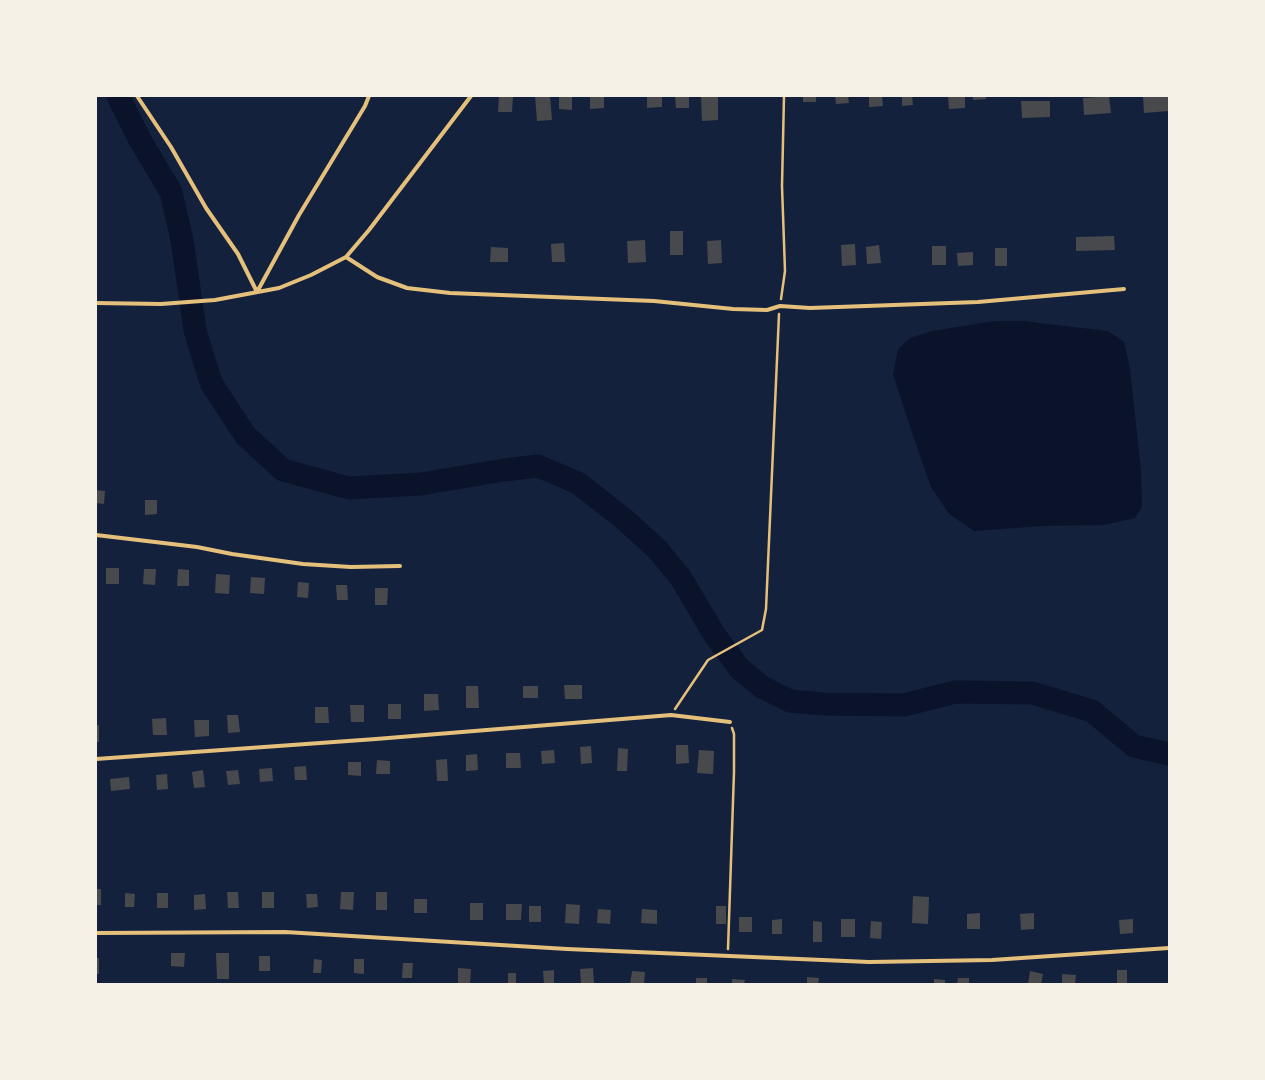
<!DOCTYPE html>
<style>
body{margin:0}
#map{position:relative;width:1265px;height:1080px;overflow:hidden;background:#14213d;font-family:"Exo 2",sans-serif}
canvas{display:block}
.frame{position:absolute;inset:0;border:97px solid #f6f1e7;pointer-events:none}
</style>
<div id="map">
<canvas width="1265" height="1080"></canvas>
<div class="frame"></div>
</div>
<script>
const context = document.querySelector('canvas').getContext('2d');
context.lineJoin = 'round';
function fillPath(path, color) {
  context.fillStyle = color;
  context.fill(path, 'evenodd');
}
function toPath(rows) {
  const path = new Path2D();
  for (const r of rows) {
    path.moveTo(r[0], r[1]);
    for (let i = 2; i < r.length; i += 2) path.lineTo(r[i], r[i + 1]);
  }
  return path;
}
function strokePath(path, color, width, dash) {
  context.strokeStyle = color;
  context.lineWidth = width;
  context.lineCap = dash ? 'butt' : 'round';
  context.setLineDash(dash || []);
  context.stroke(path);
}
fillPath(toPath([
 [995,321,1023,321,1108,331,1124,342,1130,368,1141,471,1142,506,1135,518,1105,525,1043,526,974,531,949,514,931,487,908,421,893,374,898,349,910,338,932,331]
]), '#0b132b');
strokePath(toPath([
 [118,96,140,140,171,192,182,240,195,330,211,383,245,435,283,470,349,488,421,484,504,470,538,466,578,483,624,519,657,549,681,578,714,634,740,669,762,687,790,701,823,704,904,705,955,692,1032,693,1092,711,1134,746,1169,754]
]), '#0b132b', 23);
fillPath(toPath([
 [499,96,513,96,512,112,498,112],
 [535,96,550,96,552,120,537,121],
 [559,96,572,96,572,110,559,109],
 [590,96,604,96,604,108,590,109],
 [647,96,662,96,662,107,647,108],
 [675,96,689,96,689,108,676,108],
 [701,96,718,96,718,120,702,121],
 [803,96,816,96,816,102,803,102],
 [835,96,848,96,849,103,836,104],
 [869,96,882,96,883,106,869,107],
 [902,96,912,96,913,105,902,106],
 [948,96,965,96,965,108,949,109],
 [973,96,986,96,986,99,973,100],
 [1109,96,1111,113,1084,115,1083,98],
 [1143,96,1169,96,1169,111,1144,113],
 [1021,101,1050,101,1050,117,1022,118],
 [670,231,683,231,683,255,670,255],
 [1114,236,1115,250,1076,251,1076,237],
 [645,240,646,262,628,263,627,241],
 [721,240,722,263,708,264,707,241],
 [564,243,565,262,552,262,551,244],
 [855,244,856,265,842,266,841,245],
 [879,245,881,263,867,264,866,247],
 [932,246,946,246,946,265,932,265],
 [491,247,508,248,508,262,490,262],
 [995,248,1007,248,1007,266,995,266],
 [973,252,973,265,958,266,957,253],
 [96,490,105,491,104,504,96,503],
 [145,500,157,500,157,514,145,515],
 [106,568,119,568,119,584,106,584],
 [144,569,156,569,155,585,143,584],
 [178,569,189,570,189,586,177,586],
 [216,574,230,575,229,594,215,593],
 [251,577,265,578,264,594,250,593],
 [298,582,309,583,308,598,297,597],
 [336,585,347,585,348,600,337,600],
 [375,588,388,588,387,605,375,605],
 [564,685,582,685,582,699,565,699],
 [466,686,478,686,479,708,466,708],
 [523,686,538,686,538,698,523,698],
 [424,694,438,694,439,710,424,711],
 [388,704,401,704,401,719,388,719],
 [350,705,364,705,364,722,351,722],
 [315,707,328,707,329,723,315,723],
 [227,715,238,715,240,732,228,733],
 [166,718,167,735,153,735,152,719],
 [194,720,209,720,209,736,195,737],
 [99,725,99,742,96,742,96,726],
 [676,745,688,745,689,763,676,764],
 [591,746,592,763,581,764,580,747],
 [618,748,628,749,627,771,617,771],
 [554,750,555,763,542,764,541,751],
 [699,750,714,751,713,774,697,773],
 [506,753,520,753,521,768,506,768],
 [477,754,478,770,466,771,466,755],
 [447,759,448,781,437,781,436,760],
 [377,760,390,761,390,774,376,774],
 [348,762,361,762,361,776,348,775],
 [306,766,307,780,295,780,294,767],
 [272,768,273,781,260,782,259,769],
 [203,770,205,787,194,788,192,772],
 [238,770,240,784,228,785,226,771],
 [167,774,168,789,157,790,156,775],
 [129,777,130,789,111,791,110,779],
 [96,889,101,889,101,905,96,905],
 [227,892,238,892,239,908,228,908],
 [262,892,274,892,274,908,262,908],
 [341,892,354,892,353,910,340,909],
 [376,892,387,892,387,910,376,910],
 [125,893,135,894,134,907,125,907],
 [157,893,168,893,168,908,157,908],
 [205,894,206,909,194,910,194,895],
 [306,894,317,894,318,907,307,908],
 [913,896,929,897,928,924,912,923],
 [414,899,427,899,427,913,414,913],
 [470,903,483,903,483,920,470,920],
 [506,904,522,904,521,920,506,920],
 [566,904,580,905,579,924,565,923],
 [529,906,541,906,541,922,529,922],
 [716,906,726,906,726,924,716,924],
 [598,909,611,910,610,924,597,923],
 [642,909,657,910,657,924,641,923],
 [980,913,980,929,967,929,967,914],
 [1034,913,1034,929,1021,930,1020,914],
 [739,917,752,917,752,932,739,932],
 [782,919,782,934,772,934,772,920],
 [841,919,855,919,855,937,841,937],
 [1133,919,1133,933,1120,934,1119,920],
 [813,921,822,922,822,942,813,942],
 [871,921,882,922,881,939,870,938],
 [171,953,185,953,184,967,171,966],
 [216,953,229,953,229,979,217,979],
 [259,956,270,956,270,971,259,971],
 [96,958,99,958,99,974,96,974],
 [314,959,322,960,321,973,313,973],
 [354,959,364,959,364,974,354,973],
 [403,963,413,963,412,978,402,978],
 [458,968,471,969,470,984,458,984],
 [593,968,594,983,581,984,580,969],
 [554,970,554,984,544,984,543,971],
 [1117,970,1127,970,1127,984,1117,984],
 [632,971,645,972,644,984,630,984],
 [1030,971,1043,974,1041,984,1028,984],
 [508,973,516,973,516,984,508,984],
 [1062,974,1076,975,1075,984,1062,984],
 [807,977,819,978,818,984,807,984],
 [696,978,707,978,707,984,696,984],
 [958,978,969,978,969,984,957,984],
 [732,979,745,980,744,984,732,984],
 [934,979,945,980,945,984,934,984]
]), '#48494c');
strokePath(toPath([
 [781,299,785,271,782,186,784,96],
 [675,709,708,660,762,630,766,609,779,314],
 [728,949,734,772,734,734,732,728]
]), '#e5c07b', 2.5);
strokePath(toPath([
 [137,96,171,147,206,208,238,254,257,292],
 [346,257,377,277,407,288,450,293,654,301,733,309,767,310,780,306,810,308,978,302,1124,289],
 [257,292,299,215,365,106,369,96],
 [96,303,161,304,215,300,279,288,311,275,346,257,369,230,471,96],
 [96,535,197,547,232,554,303,564,351,567,400,566],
 [96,759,376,739,671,715,730,722],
 [96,933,285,932,567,949,869,962,992,960,1169,948]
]), '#e5c07b', 4);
</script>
